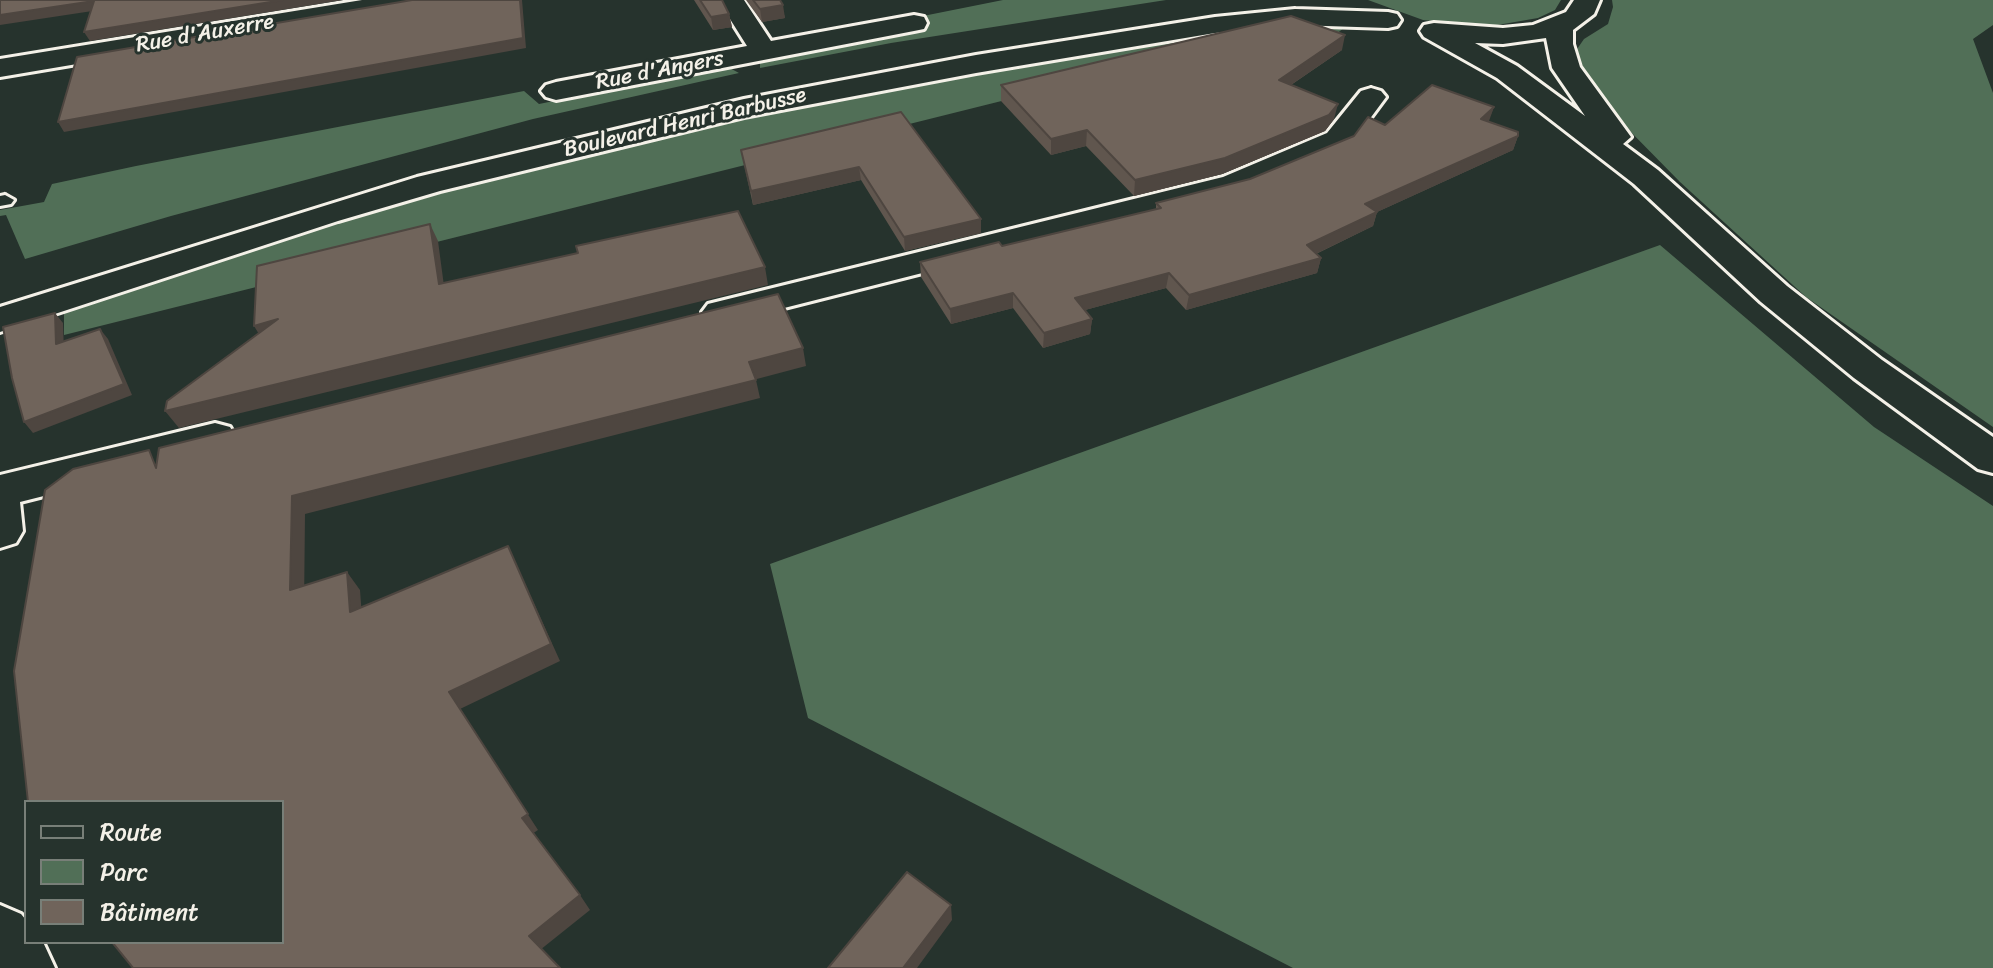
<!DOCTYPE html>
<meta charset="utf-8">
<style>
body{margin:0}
#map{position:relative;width:1993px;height:968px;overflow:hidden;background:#26332d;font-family:Sriracha,sans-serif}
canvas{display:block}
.legend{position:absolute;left:24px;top:800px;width:260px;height:144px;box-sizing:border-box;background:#26332d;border:2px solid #787f78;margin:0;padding:10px 14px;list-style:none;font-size:24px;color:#f4f1e8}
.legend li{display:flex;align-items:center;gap:16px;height:40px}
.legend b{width:40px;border:2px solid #787f78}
</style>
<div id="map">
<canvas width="1993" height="968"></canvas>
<ul class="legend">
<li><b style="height:10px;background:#26332d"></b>Route</li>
<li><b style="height:22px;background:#516f57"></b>Parc</li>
<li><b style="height:22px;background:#70645b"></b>Bâtiment</li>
</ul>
</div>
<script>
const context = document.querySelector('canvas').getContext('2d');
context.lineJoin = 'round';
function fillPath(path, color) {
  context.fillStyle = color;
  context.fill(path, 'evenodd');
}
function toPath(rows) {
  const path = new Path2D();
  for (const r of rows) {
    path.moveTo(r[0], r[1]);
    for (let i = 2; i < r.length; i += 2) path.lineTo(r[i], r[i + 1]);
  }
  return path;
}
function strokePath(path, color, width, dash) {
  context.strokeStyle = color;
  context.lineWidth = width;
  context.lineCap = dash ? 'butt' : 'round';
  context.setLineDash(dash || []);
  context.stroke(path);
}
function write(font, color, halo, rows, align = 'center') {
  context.font = font + ' Sriracha,sans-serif';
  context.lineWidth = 6;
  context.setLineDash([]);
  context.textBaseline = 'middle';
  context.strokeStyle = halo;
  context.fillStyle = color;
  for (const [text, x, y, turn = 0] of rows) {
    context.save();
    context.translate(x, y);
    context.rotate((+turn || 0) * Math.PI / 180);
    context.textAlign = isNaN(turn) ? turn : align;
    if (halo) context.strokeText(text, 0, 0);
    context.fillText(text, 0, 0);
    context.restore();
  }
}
fillPath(toPath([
 [1003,0,1166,0,891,43,760,68,760,59,930,25,923,16],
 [1368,0,1561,0,1555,10,1538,18,1486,27,1423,20],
 [1612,0,1993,0,1993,25,1973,39,1993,93,1993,427,1806,297,1680,182,1622,123,1583,71,1575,52,1584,39,1608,24,1613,7],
 [1349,24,1331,38,1286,30,64,335,64,308,271,239,476,181,791,105,963,72,1241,29],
 [726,66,739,73,533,119,171,216,25,259,6,215,0,216,0,210,44,202,52,184,136,166,524,91,539,104],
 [1660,245,1874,427,1993,506,1993,968,1293,968,808,718,770,564]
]), '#516f57');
const service = toPath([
 [5,195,14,200,11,204,0,206,0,196,5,195]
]);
const minor = toPath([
 [362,0,422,0,418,6,409,8,0,77,0,59,362,0],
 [718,0,744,0,771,41,914,15,924,17,927,23,924,29,914,31,556,100,546,97,541,91,546,85,556,82,747,46,718,0],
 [1371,88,1381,91,1386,97,1349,147,1246,191,721,324,708,320,702,312,708,304,1223,177,1327,133,1361,91,1371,88],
 [215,423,230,427,236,438,230,449,20,502,23,531,16,543,0,548,0,475,215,423]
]);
const tertiary = toPath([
 [0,905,21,914,26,920,26,942,43,942,55,968,0,968,0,905]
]);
const secondary = toPath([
 [1574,0,1600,0,1594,14,1573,30,1573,44,1580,67,1631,137,1623,144,1658,170,1787,286,1882,360,1993,437,1993,473,1978,469,1854,378,1761,302,1634,184,1497,78,1424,37,1420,31,1424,25,1434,23,1503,28,1533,25,1566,12,1574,0],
 [1546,38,1552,68,1585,116,1517,66,1475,43,1503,44,1546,38],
 [1295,9,1388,12,1397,14,1401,20,1397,26,1388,28,1295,25,1215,33,976,73,744,117,440,191,338,221,0,332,0,307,417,177,744,99,976,55,1215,17,1295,9]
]);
strokePath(service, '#f4f1e8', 6);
strokePath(minor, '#f4f1e8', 6);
strokePath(tertiary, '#f4f1e8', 6);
strokePath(secondary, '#f4f1e8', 6);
fillPath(service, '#26332d');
fillPath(minor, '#26332d');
fillPath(tertiary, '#26332d');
fillPath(secondary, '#26332d');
fillPath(toPath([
 [694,0,722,0,729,14,732,27,713,30],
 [746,0,780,0,785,18,762,22],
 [1342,50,1291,85,1334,119,1325,131,1222,174,1134,196,1086,146,1051,155,1001,101,1001,85],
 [1494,107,1488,121,1518,136,1513,150,1377,212,1373,226,1316,254,1321,258,1317,273,1186,310,1166,288,1085,310,1092,319,1090,334,1043,348,1013,308,951,324,921,277,920,262,1002,246,1156,209,1156,203,1250,179,1385,125],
 [901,112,981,219,981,233,905,251,861,180,753,205,741,150]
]), '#60564e');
fillPath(toPath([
 [283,0,343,0,90,41,84,32],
 [520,0,522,0,526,48,64,132,58,122],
 [94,1,99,10,0,25,0,15],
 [783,5,785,18,762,22,760,9],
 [729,14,732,27,713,30,711,17],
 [1345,35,1342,50,1276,95,1279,80],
 [1338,104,1334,119,1325,131,1222,174,1134,196,1135,180],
 [1494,107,1489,121,1476,133,1481,119],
 [1087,130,1086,146,1051,155,1051,139],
 [1518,136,1513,150,1377,212,1373,226,1303,260,1307,245,1365,204],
 [859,167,861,180,753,205,751,191],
 [981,219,981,233,905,251,904,237],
 [430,224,438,241,446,301,439,284],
 [1321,258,1317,273,1186,310,1189,295],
 [765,267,768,285,179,428,165,411],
 [1169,273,1166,288,1074,313,1075,298],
 [1013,293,1013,308,951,324,950,309],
 [55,313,63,323,64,354,56,344],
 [278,319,265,344,254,326],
 [1092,319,1090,334,1043,348,1044,333],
 [100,329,108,339,132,395,33,433,24,422],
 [803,348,806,366,753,380,749,362],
 [756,380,760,398,305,514,304,608,290,590,292,496],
 [508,546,560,661,460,709,538,830,532,834,522,818,449,692],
 [347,572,360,590,363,630,350,612],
 [580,895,590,910,540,950,529,936],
 [951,905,952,920,917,968,903,968]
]), '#4e4640');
const building = toPath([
 [0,0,283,0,84,32,94,1,0,15,0,0],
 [412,0,520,0,523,38,58,122,77,57,412,0],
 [700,0,722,0,729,14,711,17,700,0],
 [753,0,780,0,783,5,760,9,753,0],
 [1291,16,1345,35,1279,80,1338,104,1329,115,1225,158,1135,180,1087,130,1051,139,1001,85,1291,16],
 [1432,85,1494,107,1481,119,1518,132,1518,136,1365,204,1377,212,1307,245,1321,258,1189,295,1169,273,1075,298,1092,319,1044,333,1013,293,950,309,920,262,999,242,1002,246,1161,208,1156,203,1250,179,1354,136,1368,117,1385,125,1432,85],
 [901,112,981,219,904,237,859,167,751,191,741,150,901,112],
 [738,211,765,267,165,411,167,401,278,319,254,326,257,266,430,224,439,284,578,253,576,246,738,211],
 [778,294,803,348,749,362,756,380,292,496,290,590,347,572,350,612,508,546,551,644,449,692,528,814,522,818,580,895,529,936,560,968,133,968,112,942,282,942,282,802,28,802,14,671,45,490,73,469,149,450,156,468,159,448,778,294],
 [55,313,56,344,100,329,124,384,24,422,12,378,3,327,55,313],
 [907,872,951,905,903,968,828,968,907,872]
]);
fillPath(building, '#70645b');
strokePath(building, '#4e4640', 2);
write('22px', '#f4f1e8', '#26332d', [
 ["Rue d'Auxerre",205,34,-10],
 ["Rue d'Angers",660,71,-11],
 ["Boulevard Henri Barbusse",685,123,-13]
]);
</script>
